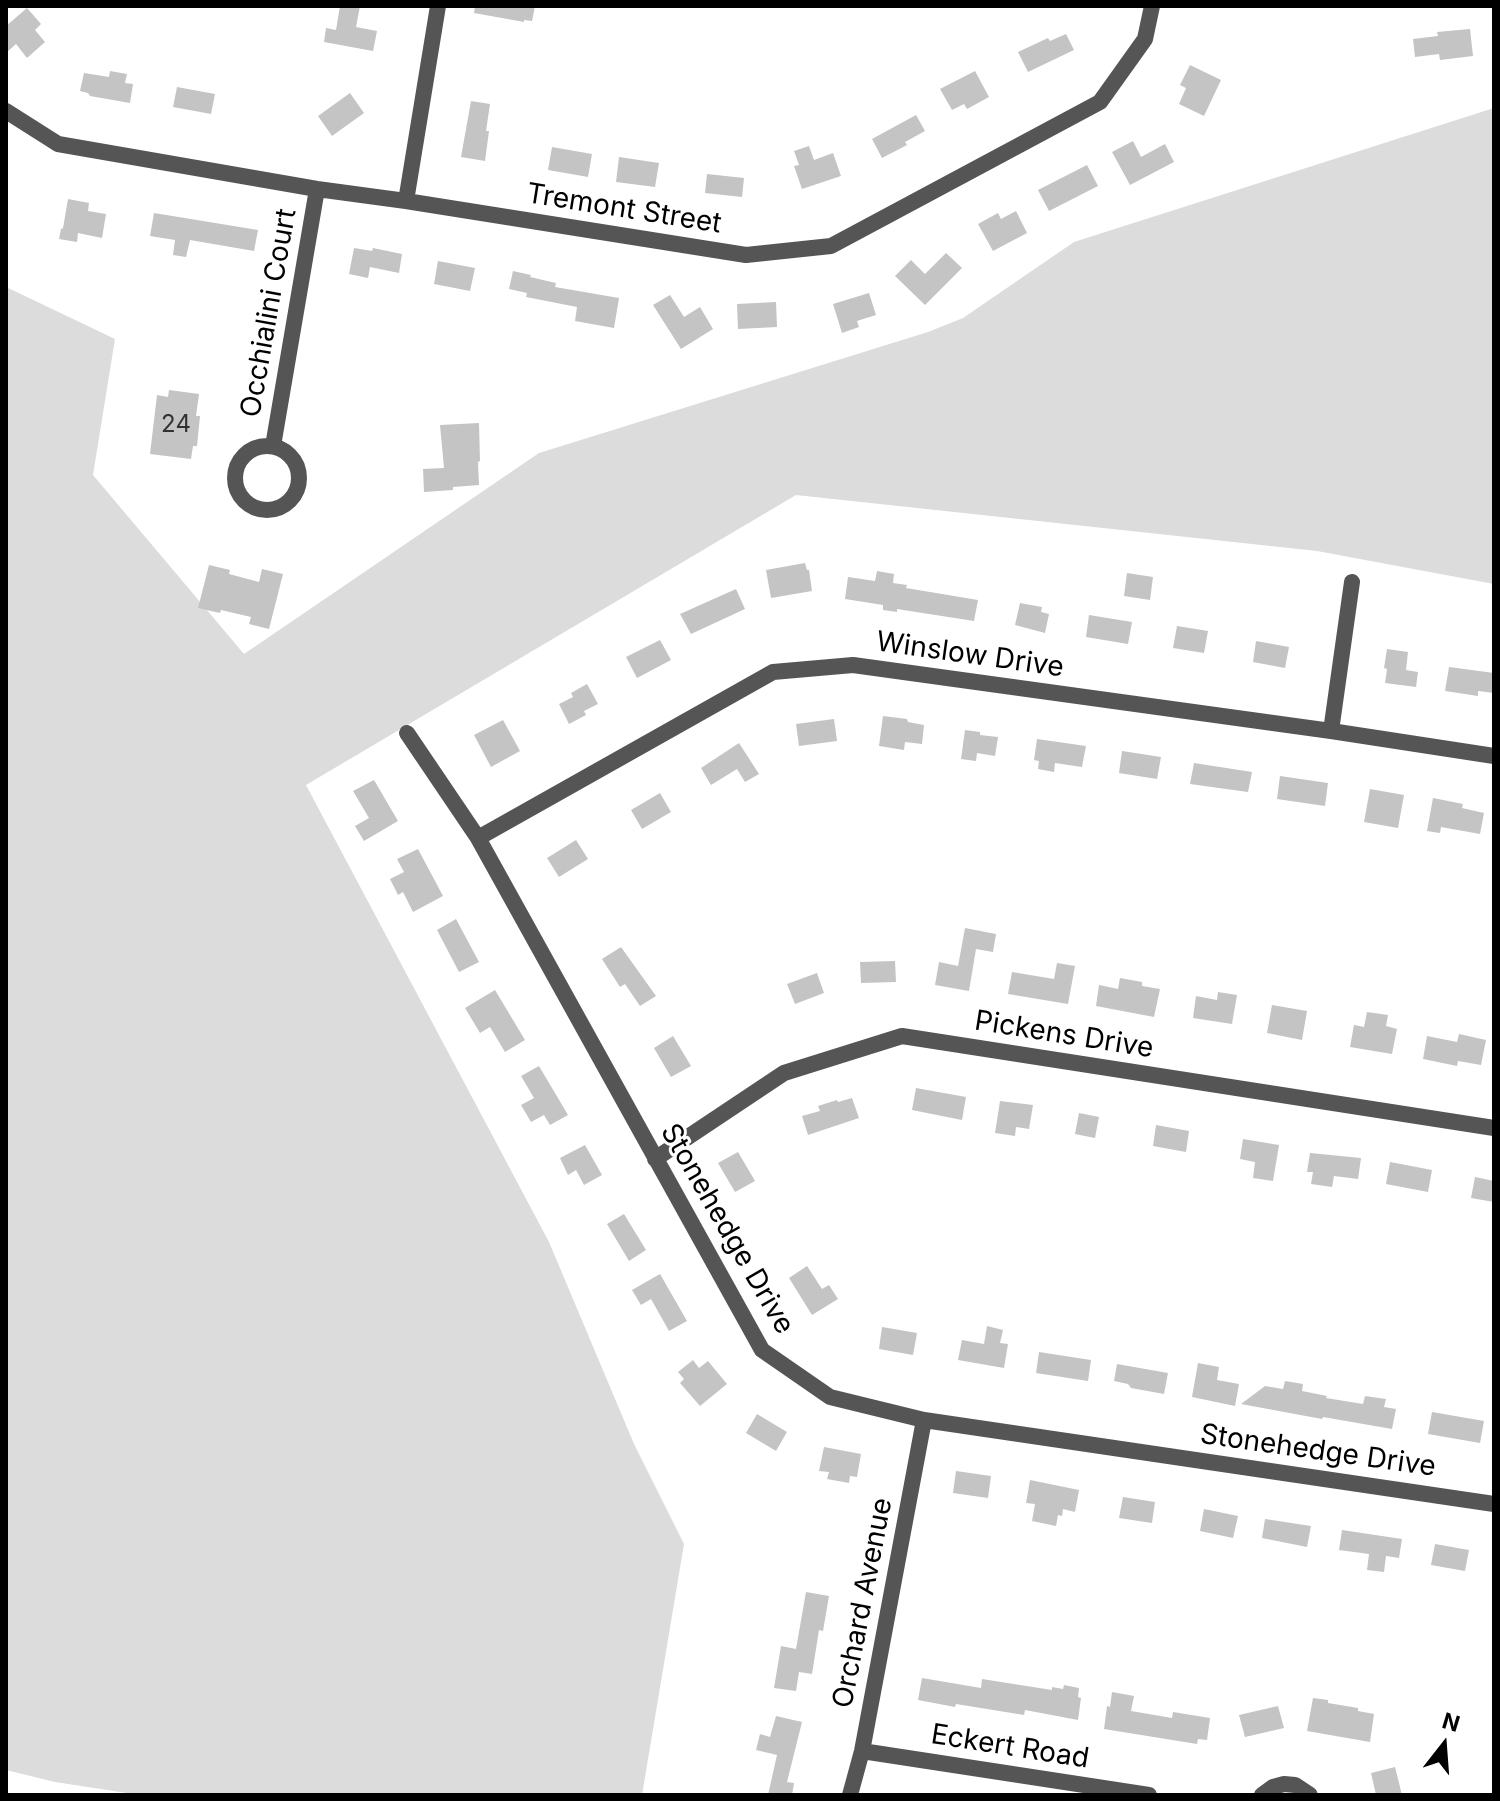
<!DOCTYPE html>
<style>
body{margin:0}
#map{position:relative;width:1500px;height:1801px;overflow:hidden;background:#fff;font-family:Inter,sans-serif}
canvas{display:block}
.frame{position:absolute;inset:0;border:8px solid #000;pointer-events:none}
.north{position:absolute;left:1404px;top:1705px;width:80px;height:80px;-webkit-text-stroke:6px #fff;paint-order:stroke;rotate:17deg;font-size:22px;font-weight:700;line-height:32px;text-align:center;color:#000}
.north::after{content:'';display:block;margin:auto;width:28px;height:36px;background:#000;clip-path:polygon(50% 0,100% 100%,50% 72%,0 100%)}
</style>
<div id="map">
<canvas width="1500" height="1801"></canvas>
<div class="frame"></div>
<div class="north">N</div>
</div>
<script>
const context = document.querySelector('canvas').getContext('2d');
context.lineJoin = 'round';
function fillPath(path, color) {
  context.fillStyle = color;
  context.fill(path, 'evenodd');
}
function toPath(rows) {
  const path = new Path2D();
  for (const r of rows) {
    if (r.length === 3) {
      path.moveTo(r[0] + r[2], r[1]);
      path.arc(r[0], r[1], r[2], 0, 2 * Math.PI);
      continue;
    }
    path.moveTo(r[0], r[1]);
    for (let i = 2; i < r.length; i += 2) path.lineTo(r[i], r[i + 1]);
  }
  return path;
}
function strokePath(path, color, width, dash) {
  context.strokeStyle = color;
  context.lineWidth = width;
  context.lineCap = dash ? 'butt' : 'round';
  context.setLineDash(dash || []);
  context.stroke(path);
}
function write(font, color, halo, rows, align = 'center') {
  context.font = font + ' Inter,sans-serif';
  context.lineWidth = 6;
  context.setLineDash([]);
  context.textBaseline = 'middle';
  context.strokeStyle = halo;
  context.fillStyle = color;
  for (const [text, x, y, turn = 0] of rows) {
    context.save();
    context.translate(x, y);
    context.rotate((+turn || 0) * Math.PI / 180);
    context.textAlign = isNaN(turn) ? turn : align;
    if (halo) context.strokeText(text, 0, 0);
    context.fillText(text, 0, 0);
    context.restore();
  }
}
fillPath(toPath([
 [1494,108,1494,584,1317,551,796,495,306,785,549,1242,634,1444,684,1544,642,1795,140,1795,55,1782,6,1770,6,287,115,339,93,475,244,654,539,453,928,332,963,318,1074,242]
]), '#dcdcdc');
fillPath(toPath([
 [340,6,360,6,356,27,377,31,373,51,324,42,326,28,336,30],
 [475,6,535,6,532,21,524,20,524,22,474,13],
 [27,8,41,24,35,30,45,42,27,58,16,44,6,53,6,26],
 [1470,29,1473,56,1440,60,1439,54,1415,57,1413,39,1438,36,1437,32],
 [1066,34,1074,50,1028,72,1018,52,1048,38,1050,41],
 [1190,65,1221,80,1204,116,1179,104,1186,88,1180,85],
 [110,71,127,74,125,83,133,84,130,103,90,96,88,93,80,91,84,73,109,77],
 [975,71,989,97,967,109,964,104,952,110,940,89],
 [177,87,215,94,211,114,173,107],
 [350,93,364,113,332,136,318,116],
 [471,101,490,104,486,131,489,131,485,161,461,157],
 [916,115,925,131,905,142,907,145,882,158,872,139],
 [1133,141,1141,157,1165,144,1174,162,1130,185,1112,152],
 [809,146,814,160,833,153,841,176,802,189,794,166,799,165,794,151],
 [552,147,592,154,588,177,548,170],
 [619,157,659,163,655,187,616,182],
 [1087,165,1098,186,1049,211,1038,190],
 [707,174,744,178,742,197,705,193],
 [68,199,89,203,88,211,106,214,102,238,78,233,77,242,59,239,61,229,63,228],
 [1016,211,1027,233,993,251,978,224,998,213,1001,219],
 [154,213,258,230,254,251,190,240,186,257,173,255,175,240,150,236],
 [354,248,372,251,373,248,402,254,399,273,370,267,368,278,349,274],
 [946,253,962,268,925,305,895,276,911,260,925,274],
 [438,261,475,268,470,291,434,284],
 [513,271,531,275,530,277,556,283,555,287,619,298,614,328,575,321,577,307,526,297,527,293,509,289],
 [869,293,876,315,857,321,859,327,842,333,833,304],
 [670,295,684,317,700,307,713,329,681,349,653,305],
 [776,302,777,327,738,329,737,304],
 [169,390,199,394,196,416,200,416,197,446,193,446,191,459,150,454,157,395,168,397],
 [479,423,480,461,478,462,479,485,453,487,453,490,424,492,423,469,444,468,440,425],
 [805,563,807,570,809,570,812,591,771,598,766,570],
 [209,565,230,570,229,574,259,582,262,569,283,574,269,629,249,624,251,617,221,610,220,613,198,608],
 [877,571,894,574,893,583,907,585,906,588,978,600,974,621,897,609,897,612,883,610,883,605,845,599,848,577,875,581],
 [1127,573,1153,577,1150,600,1124,596],
 [736,589,745,609,691,634,680,614],
 [1020,603,1042,607,1041,612,1049,614,1045,633,1015,625],
 [1089,615,1132,622,1128,644,1086,637],
 [1177,626,1208,631,1204,653,1173,648],
 [660,640,671,660,637,678,626,657],
 [1256,641,1289,647,1285,668,1253,662],
 [1387,649,1408,652,1406,670,1418,672,1416,687,1385,683,1387,669,1384,668],
 [1449,667,1494,673,1494,693,1478,691,1478,696,1445,691],
 [587,684,598,704,584,711,586,715,569,724,559,704,573,697,571,693],
 [883,716,907,719,908,722,924,725,922,744,905,742,904,750,879,746],
 [834,719,837,741,799,746,796,724],
 [503,720,520,751,491,767,474,735],
 [965,730,980,732,980,735,998,737,995,756,977,753,976,761,961,759],
 [1037,739,1086,746,1082,767,1055,763,1054,772,1038,769,1039,761,1034,760],
 [739,743,759,774,745,782,737,769,711,785,701,768],
 [1122,751,1161,757,1157,779,1119,773],
 [1194,763,1252,772,1248,792,1190,784],
 [1280,776,1328,783,1325,806,1277,799],
 [374,780,398,821,364,841,355,826,369,818,353,791],
 [1370,789,1404,795,1398,828,1364,822],
 [660,793,671,812,642,829,631,810],
 [1433,798,1463,804,1462,808,1484,813,1480,834,1441,827,1440,833,1427,831],
 [576,840,588,859,559,877,547,858],
 [418,849,443,896,413,912,403,892,398,895,390,879,404,872,397,859],
 [456,919,479,962,459,972,437,930],
 [965,928,996,934,993,952,976,949,969,991,935,985,939,962,958,966],
 [621,947,656,996,640,1006,625,984,620,987,602,959],
 [895,961,896,982,861,983,860,962],
 [1057,963,1075,966,1068,1004,1008,994,1012,972,1054,979],
 [817,973,824,993,795,1004,787,984],
 [1120,978,1142,982,1142,986,1160,989,1154,1017,1096,1006,1099,985,1118,989],
 [495,990,525,1040,505,1052,490,1027,480,1033,465,1008],
 [1218,992,1237,995,1232,1024,1193,1018,1196,996,1217,1000],
 [1272,1005,1307,1011,1302,1040,1267,1033],
 [1367,1012,1388,1015,1386,1026,1397,1029,1392,1054,1350,1047,1354,1025,1364,1027],
 [1459,1034,1486,1040,1481,1065,1458,1061,1457,1066,1423,1059,1427,1036,1457,1042],
 [673,1036,691,1066,671,1077,654,1048],
 [539,1066,568,1115,550,1125,544,1115,531,1122,521,1105,534,1098,521,1076],
 [916,1088,966,1097,962,1120,912,1110],
 [852,1098,859,1118,808,1135,802,1116,820,1111,818,1106,837,1100,838,1102],
 [1000,1101,1033,1105,1029,1129,1016,1127,1015,1136,995,1133],
 [1079,1113,1099,1117,1095,1138,1075,1134],
 [1156,1125,1189,1131,1186,1152,1153,1146],
 [1243,1139,1279,1145,1273,1181,1253,1178,1255,1162,1240,1159],
 [585,1145,602,1175,584,1185,576,1170,568,1175,560,1158],
 [738,1152,755,1181,735,1192,718,1163],
 [1310,1153,1361,1158,1358,1179,1334,1176,1332,1187,1311,1184,1313,1172,1307,1172],
 [1390,1162,1432,1170,1428,1192,1386,1184],
 [1475,1177,1494,1181,1494,1202,1471,1198],
 [624,1214,646,1250,629,1261,607,1224],
 [807,1266,822,1289,829,1285,838,1299,812,1315,789,1278],
 [660,1274,687,1321,669,1331,651,1299,641,1305,632,1290],
 [987,1326,1003,1330,1000,1343,1008,1344,1004,1368,958,1360,962,1340,984,1344],
 [882,1327,917,1333,913,1355,879,1349],
 [1039,1352,1091,1360,1088,1381,1036,1373],
 [693,1360,699,1368,708,1361,727,1384,700,1406,680,1383,684,1379,678,1372],
 [1198,1363,1219,1367,1217,1380,1239,1384,1235,1406,1192,1397],
 [1117,1364,1168,1373,1164,1394,1131,1388,1128,1384,1114,1381],
 [1285,1381,1303,1384,1302,1391,1327,1396,1326,1398,1363,1404,1365,1396,1386,1399,1384,1407,1396,1409,1392,1429,1323,1417,1322,1419,1241,1404,1265,1386,1283,1389],
 [1432,1412,1484,1421,1480,1443,1428,1434],
 [757,1414,787,1432,776,1451,746,1433],
 [824,1447,861,1454,857,1477,850,1476,849,1483,827,1479,829,1472,819,1471],
 [956,1471,991,1476,988,1498,953,1493],
 [1030,1480,1079,1490,1075,1512,1063,1509,1062,1516,1058,1515,1056,1526,1032,1521,1035,1504,1026,1503],
 [1123,1497,1155,1502,1152,1523,1119,1518],
 [1204,1509,1238,1516,1233,1538,1200,1531],
 [1265,1519,1311,1526,1307,1547,1262,1538],
 [1342,1530,1402,1539,1399,1558,1386,1556,1384,1572,1367,1570,1369,1554,1339,1550],
 [1435,1544,1469,1550,1465,1571,1431,1565],
 [806,1592,829,1596,823,1631,819,1630,812,1674,799,1672,796,1691,774,1688,781,1646,796,1649],
 [922,1678,981,1688,982,1679,1052,1690,1052,1687,1063,1689,1064,1685,1079,1688,1078,1697,1081,1698,1078,1720,1025,1710,1024,1715,956,1704,955,1707,918,1700],
 [1112,1692,1134,1696,1131,1711,1172,1718,1173,1712,1210,1718,1207,1740,1198,1739,1197,1744,1104,1729,1107,1706,1110,1707],
 [1313,1698,1328,1700,1328,1703,1358,1708,1358,1711,1374,1714,1370,1742,1307,1731],
 [1278,1706,1284,1728,1245,1737,1239,1715],
 [776,1716,802,1722,787,1782,794,1783,792,1795,768,1795,777,1755,756,1750,760,1734,770,1737],
 [1395,1767,1402,1795,1376,1795,1371,1773]
]), '#c4c4c4');
strokePath(toPath([
 [6,111,58,144,317,189,406,201,746,255,831,246,1100,102,1145,39,1152,6],
 [406,201,438,6],
 [267,478,32],
 [273,446,317,189],
 [1331,731,1352,582],
 [407,733,478,838,762,1350,830,1397,924,1420,1494,1504],
 [478,838,773,672,853,665,1331,731,1494,756],
 [655,1159,784,1073,902,1036,1494,1128],
 [862,1751,1149,1795],
 [850,1795,862,1751,924,1420],
 [1262,1795,1273,1787,1284,1784,1295,1785,1310,1795]
]), '#555', 16);
write('24px', '#313131', null, [
 ["24",176,425]
]);
write('28px', '#000', '#fff', [
 ["Tremont Street",624,209,9],
 ["Occhialini Court",269,313,-80],
 ["Winslow Drive",970,655,8],
 ["Pickens Drive",1064,1035,9],
 ["Stonehedge Drive",727,1229,60],
 ["Stonehedge Drive",1318,1451,8],
 ["Orchard Avenue",863,1603,-79],
 ["Eckert Road",1010,1747,9]
]);
</script>
